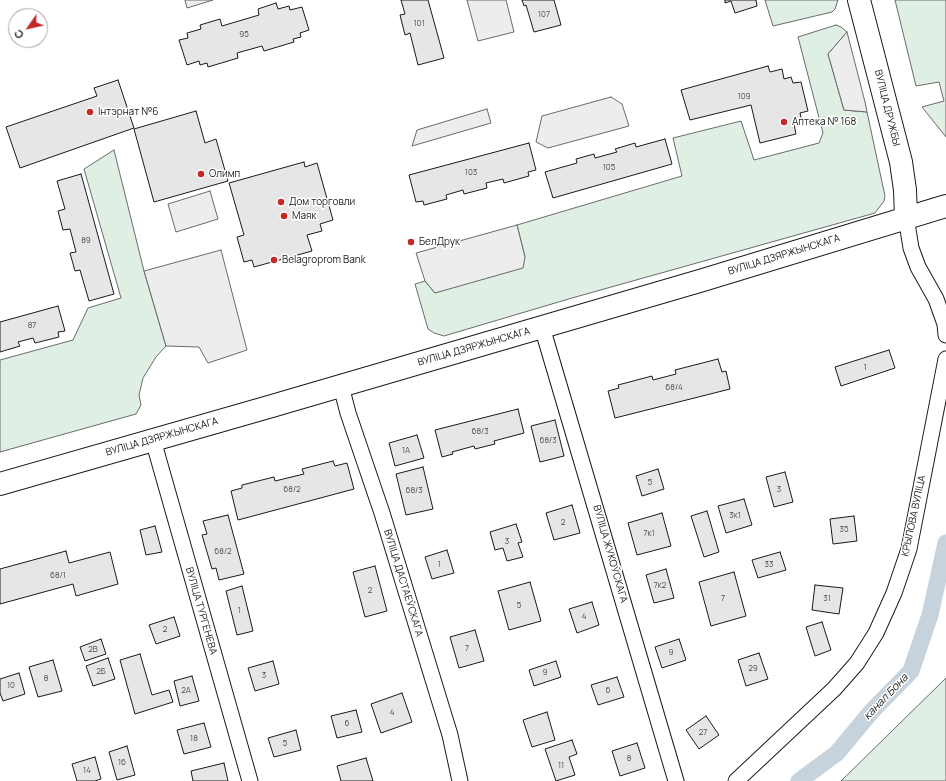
<!DOCTYPE html>
<meta charset="utf-8">
<style>
body{margin:0}
#map{position:relative;width:946px;height:781px;overflow:hidden;background:#fff;font-family:Manrope,sans-serif}
canvas{display:block}
.north{position:absolute;left:8px;top:8px;width:40px;height:40px;box-sizing:border-box;background:#fff;border:1px solid #a3a3a3;border-radius:50%;rotate:236deg;font-size:11px;font-weight:700;line-height:16px;text-align:center;color:#1a1a1a}
.north::after{content:'';display:block;margin:auto;width:14px;height:18px;background:#c62828;clip-path:polygon(50% 0,100% 100%,50% 72%,0 100%)}
</style>
<div id="map">
<canvas width="946" height="781"></canvas>
<div class="north">С</div>
</div>
<script>
const context = document.querySelector('canvas').getContext('2d');
context.lineJoin = 'round';
function fillPath(path, color) {
  context.fillStyle = color;
  context.fill(path, 'evenodd');
}
function toPath(rows) {
  const path = new Path2D();
  for (const r of rows) {
    path.moveTo(r[0], r[1]);
    for (let i = 2; i < r.length; i += 2) path.lineTo(r[i], r[i + 1]);
  }
  return path;
}
function strokePath(path, color, width, dash) {
  context.strokeStyle = color;
  context.lineWidth = width;
  context.lineCap = dash ? 'butt' : 'round';
  context.setLineDash(dash || []);
  context.stroke(path);
}
function write(font, color, halo, rows, align = 'center') {
  context.font = font + ' Manrope,sans-serif';
  context.lineWidth = 3;
  context.setLineDash([]);
  context.textBaseline = 'middle';
  context.strokeStyle = halo;
  context.fillStyle = color;
  for (const [text, x, y, turn = 0] of rows) {
    context.save();
    context.translate(x, y);
    context.rotate((+turn || 0) * Math.PI / 180);
    context.textAlign = isNaN(turn) ? turn : align;
    if (halo) context.strokeText(text, 0, 0);
    context.fillText(text, 0, 0);
    context.restore();
  }
}
const green = toPath([
 [765,0,838,0,835,9,832,12,773,26,765,0],
 [895,0,946,0,946,137,922,107,944,101,939,82,916,86,895,0],
 [836,25,841,27,847,32,828,54,844,110,867,112,885,196,884,201,875,213,572,298,444,336,434,333,428,329,415,284,425,281,435,293,525,257,517,225,682,176,673,138,741,121,754,160,819,143,823,133,798,37,836,25],
 [114,150,144,271,166,346,156,357,143,378,139,395,141,405,136,414,0,452,0,360,73,340,88,308,121,298,84,169,114,150],
 [946,678,946,781,841,781,946,678]
]);
fillPath(green, '#e0efe3');
strokePath(green, '#6a6a6a', 1);
const parking = toPath([
 [185,0,213,0,187,8,185,0],
 [467,0,506,0,514,32,478,41,467,0],
 [847,32,865,102,867,112,844,110,828,54,847,32],
 [611,97,622,104,629,126,548,148,536,142,542,116,611,97],
 [487,109,491,123,412,146,417,130,487,109],
 [210,191,218,219,176,232,168,204,210,191],
 [517,225,525,257,523,268,435,293,425,281,416,253,517,225],
 [221,250,247,350,208,363,199,347,166,346,144,271,221,250]
]);
fillPath(parking, '#ededed');
strokePath(parking, '#6a6a6a', 1);
strokePath(toPath([
 [799,781,837,753,871,712,911,671,930,615,946,543]
]), '#c6d2dc', 17);
const building = toPath([
 [401,0,428,0,444,58,418,65,410,33,405,35,400,15,405,14,401,0],
 [522,0,554,0,561,25,534,32,526,5,524,6,522,0],
 [725,0,756,0,757,6,735,13,731,1,725,3,725,0],
 [276,3,278,9,289,6,290,10,302,7,309,30,300,33,301,37,293,39,294,42,264,51,262,46,237,53,238,58,208,67,207,63,200,65,199,61,187,65,179,40,188,38,187,33,201,29,200,25,220,19,222,26,259,15,258,9,276,3],
 [768,66,770,72,782,69,784,79,791,77,793,83,801,82,808,111,800,113,802,122,794,124,796,134,760,143,751,105,690,120,681,90,768,66],
 [118,80,134,128,20,168,6,127,97,96,94,88,118,80],
 [196,111,205,143,216,139,228,181,154,202,134,129,196,111],
 [665,139,672,164,553,198,545,172,577,163,576,159,594,154,595,158,617,152,615,149,635,143,636,147,665,139],
 [529,143,536,170,528,172,529,176,504,183,503,179,486,183,487,188,464,194,463,190,446,195,447,199,424,205,423,201,416,202,409,175,529,143],
 [304,162,305,167,317,163,333,220,320,224,322,231,307,235,312,251,254,267,252,260,244,262,237,237,244,235,229,183,304,162],
 [81,174,114,294,89,301,80,270,75,271,70,253,76,252,70,229,63,230,58,211,65,209,57,181,81,174],
 [58,306,65,331,58,332,59,337,35,343,33,338,18,342,20,346,0,352,0,322,58,306],
 [889,350,895,368,841,386,835,367,889,350],
 [718,359,722,372,726,371,730,389,615,418,608,391,619,388,618,385,652,376,653,380,676,374,675,370,718,359],
 [518,409,524,433,494,441,495,444,475,449,474,446,452,452,453,454,442,457,435,430,518,409],
 [555,420,564,456,540,462,531,426,555,420],
 [417,435,424,458,395,466,389,443,417,435],
 [333,461,335,466,347,463,354,489,238,520,231,491,242,488,242,485,274,477,275,481,304,474,302,469,333,461],
 [423,467,433,509,406,515,396,474,423,467],
 [658,469,664,489,642,496,636,476,658,469],
 [785,472,793,502,774,507,766,477,785,472],
 [744,499,752,525,726,533,718,506,744,499],
 [572,505,580,533,554,540,546,513,572,505],
 [707,511,719,552,704,557,691,516,707,511],
 [662,513,671,546,637,555,628,523,662,513],
 [228,515,244,574,219,580,216,568,212,569,202,535,207,534,203,521,228,515],
 [854,516,857,541,833,544,830,519,854,516],
 [516,524,522,542,518,543,523,557,507,561,503,548,495,550,490,532,516,524],
 [155,526,162,552,146,555,140,530,155,526],
 [447,550,454,573,432,579,425,557,447,550],
 [66,551,69,563,110,552,118,584,76,596,73,584,0,604,0,569,66,551],
 [780,552,786,570,758,578,752,560,780,552],
 [375,566,387,611,365,617,353,572,375,566],
 [666,569,674,598,654,603,646,575,666,569],
 [734,572,746,616,711,626,699,582,734,572],
 [530,582,541,621,509,630,498,591,530,582],
 [815,585,843,588,839,614,812,610,815,585],
 [242,586,253,631,237,635,226,591,242,586],
 [592,602,599,625,577,633,569,609,592,602],
 [174,617,180,636,156,644,149,625,174,617],
 [822,622,831,650,815,656,806,627,822,622],
 [475,630,484,661,459,668,450,637,475,630],
 [101,639,106,654,85,661,80,647,101,639],
 [679,639,686,660,662,668,655,647,679,639],
 [759,653,768,679,746,686,738,660,759,653],
 [140,654,152,695,169,690,173,702,135,714,120,660,140,654],
 [108,658,115,679,93,686,86,666,108,658],
 [53,660,62,691,38,697,29,667,53,660],
 [273,661,279,684,255,691,248,668,273,661],
 [556,661,561,677,534,686,529,670,556,661],
 [19,673,25,694,3,701,0,693,0,679,19,673],
 [192,676,199,701,180,706,174,681,192,676],
 [617,677,624,697,598,705,591,685,617,677],
 [402,693,412,722,381,733,371,704,402,693],
 [356,710,362,732,337,738,331,716,356,710],
 [547,712,555,740,532,747,523,720,547,712],
 [706,716,719,735,699,749,686,730,706,716],
 [204,723,211,747,184,754,177,730,204,723],
 [296,730,301,750,274,757,268,738,296,730],
 [572,740,577,754,569,757,575,775,556,781,545,749,572,740],
 [637,743,645,768,620,776,612,751,637,743],
 [127,746,135,775,117,780,109,752,127,746],
 [95,757,101,779,95,781,77,781,72,764,95,757],
 [366,758,373,781,341,781,337,766,366,758],
 [224,763,228,781,193,781,191,771,224,763]
]);
fillPath(building, '#e6e6e6');
strokePath(building, '#1a1a1a', 1);
const minor = toPath([
 [906,217,911,248,918,267,936,299,945,324,946,335],
 [542,327,676,781],
 [341,386,348,413,382,513,450,735,460,781],
 [153,440,250,781],
 [736,781,834,689,857,663,876,633,894,593,909,549,946,359]
]);
const primary = toPath([
 [859,0,901,162,905,190,906,217],
 [0,484,272,406,703,280,946,206]
]);
strokePath(minor, '#1a1a1a', 17);
strokePath(primary, '#1a1a1a', 24);
strokePath(minor, '#fff', 15);
strokePath(primary, '#fff', 22);
for (const [x, y, r, color] of [
 [90,112,4,"#c62828"],
 [784,122,4,"#c62828"],
 [201,174,4,"#c62828"],
 [281,202,4,"#c62828"],
 [284,216,4,"#c62828"],
 [411,242,4,"#c62828"],
 [274,260,4,"#c62828"]
]) {
  const dot = new Path2D();
  dot.arc(x, y, r, 0, 2 * Math.PI);
  context.fillStyle = color;
  context.fill(dot);
  strokePath(dot, '#fff', 1.5);
}
write('8px', '#4d4d4d', null, [
 ["107",544,15],
 ["101",419,24],
 ["95",244,35],
 ["109",744,97],
 ["105",609,168],
 ["103",471,173],
 ["89",86,241],
 ["87",32,326],
 ["1",865,368],
 ["68/4",674,388],
 ["68/3",480,432],
 ["68/3",548,441],
 ["1А",406,451],
 ["5",650,483],
 ["68/2",292,490],
 ["3",779,490],
 ["68/3",414,491],
 ["3к1",735,516],
 ["2",563,523],
 ["35",844,530],
 ["7к1",649,534],
 ["3",507,542],
 ["68/2",223,552],
 ["1",439,565],
 ["33",769,565],
 ["68/1",58,576],
 ["7к2",660,586],
 ["2",370,591],
 ["7",723,599],
 ["31",827,599],
 ["5",519,606],
 ["1",239,611],
 ["4",584,617],
 ["2",165,630],
 ["7",467,649],
 ["2В",93,650],
 ["9",671,653],
 ["29",753,669],
 ["2Б",101,672],
 ["9",545,673],
 ["3",264,676],
 ["8",46,679],
 ["10",11,686],
 ["2А",186,691],
 ["6",608,691],
 ["4",392,713],
 ["6",347,724],
 ["27",703,733],
 ["18",194,739],
 ["5",285,744],
 ["8",629,759],
 ["16",122,763],
 ["11",561,766],
 ["14",87,771]
]);
write('10px', '#1a1a1a', '#fff', [
 ["ВУЛІЦА ДРУЖБЫ",887,108,76],
 ["ВУЛІЦА ДЗЯРЖЫНСКАГА",784,255,-17],
 ["ВУЛІЦА ДЗЯРЖЫНСКАГА",474,347,-16],
 ["ВУЛІЦА ДЗЯРЖЫНСКАГА",162,437,-16],
 ["КРЫЛОВА ВУЛІЦА",914,516,-78],
 ["ВУЛІЦА ЖУКОЎСКАГА",610,554,74],
 ["ВУЛІЦА ДАСТАЕЎСКАГА",403,583,73],
 ["ВУЛІЦА ТУРГЕНЕВА",201,611,74]
]);
write('10px', '#1a1a1a', '#fff', [
 ["Інтэрнат №6",98,112],
 ["Аптека № 168",792,122],
 ["Олимп",209,174],
 ["Дом торговли",289,202],
 ["Маяк",292,216],
 ["БелДрук",419,242],
 ["Belagroprom Bank",282,260]
], 'left');
write('italic 11px', '#1a1a1a', '#fff', [
 ["канал Бона",886,697,-46]
]);
</script>
